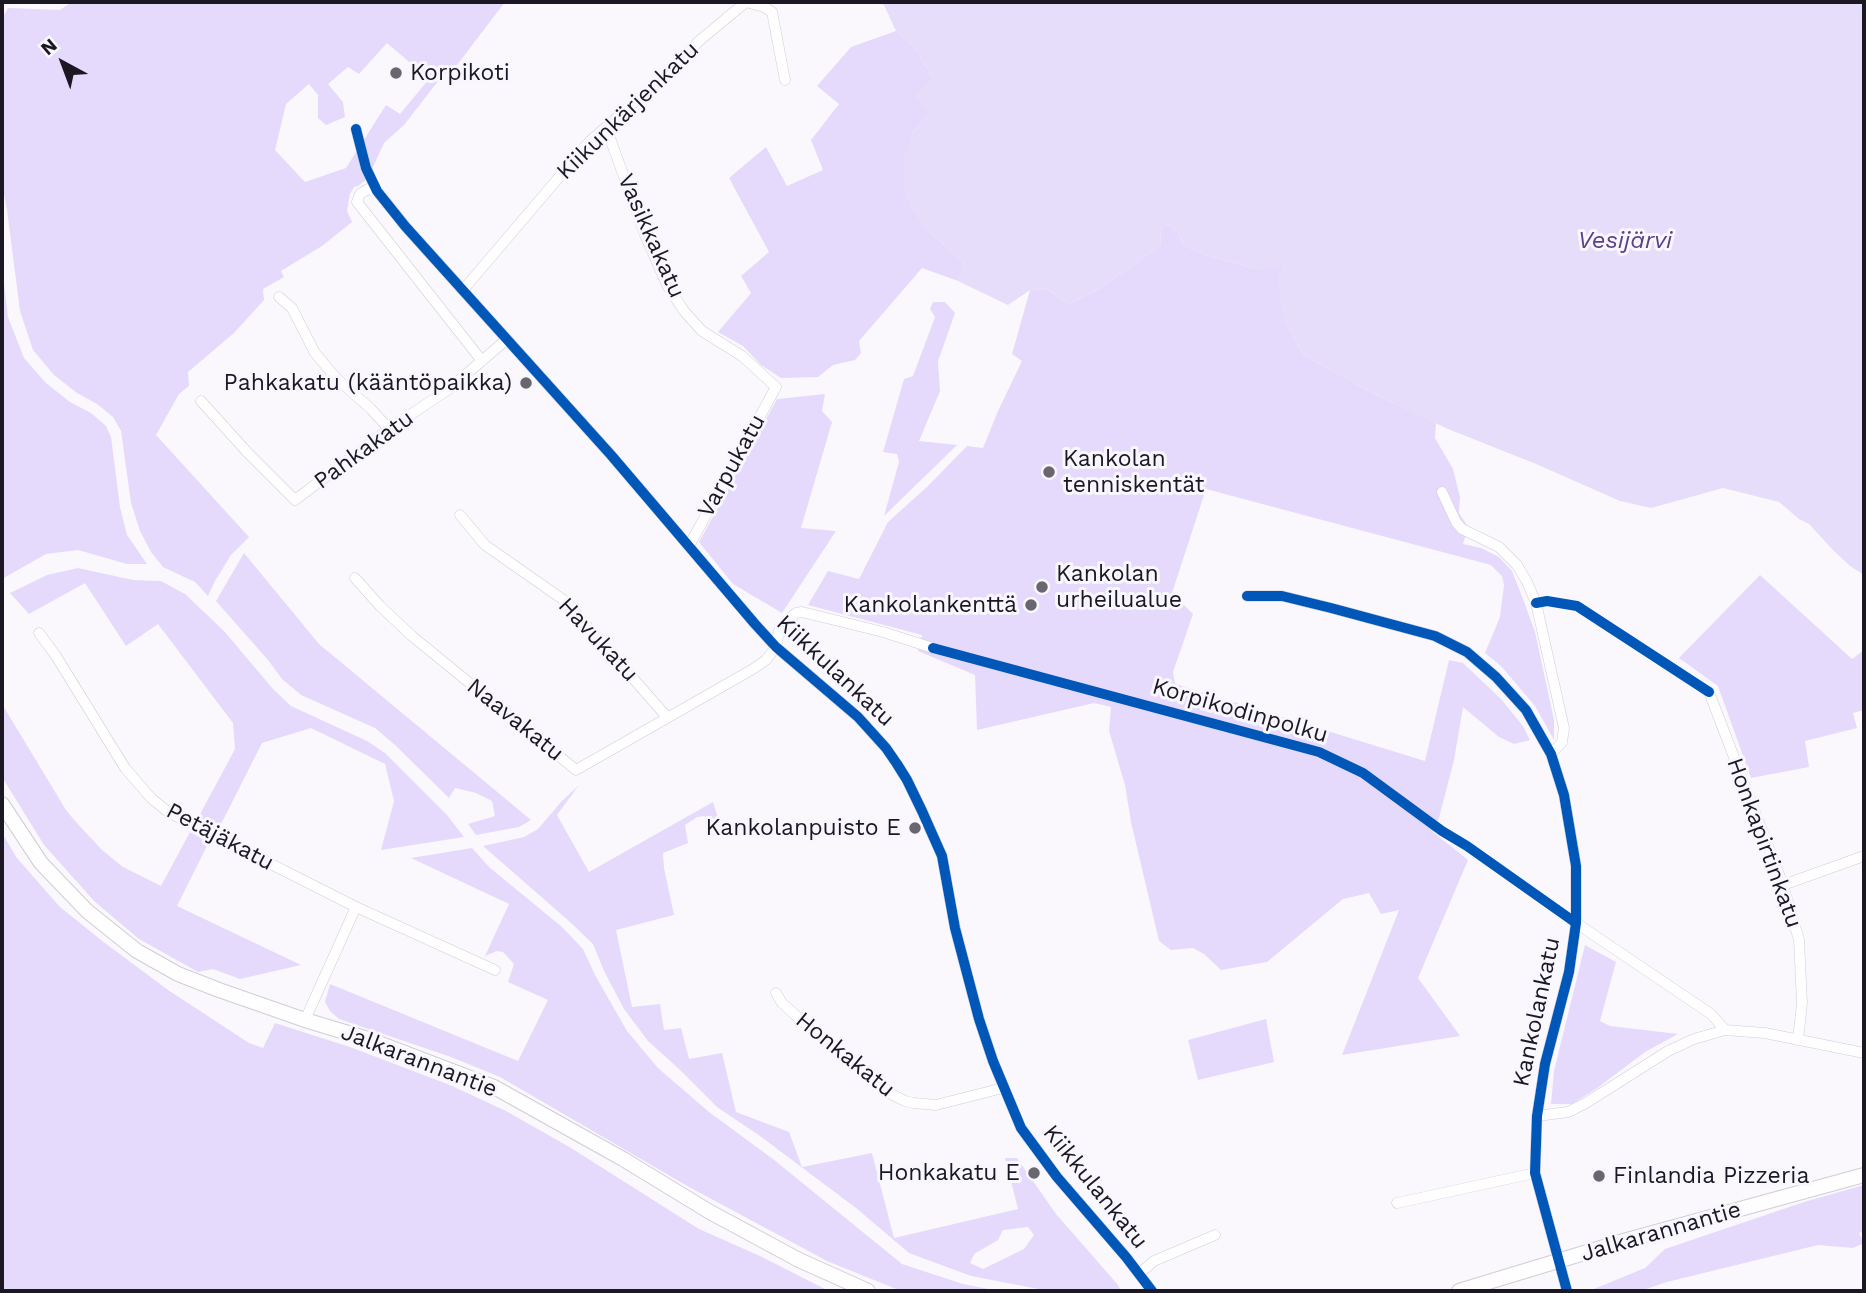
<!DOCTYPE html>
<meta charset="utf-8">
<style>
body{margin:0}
#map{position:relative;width:1866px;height:1293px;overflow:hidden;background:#faf8fd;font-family:"Work Sans",sans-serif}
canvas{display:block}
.frame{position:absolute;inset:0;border:4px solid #1c1823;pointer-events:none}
.north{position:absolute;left:28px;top:28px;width:70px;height:70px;-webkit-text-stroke:5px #f9f7fe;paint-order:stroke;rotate:319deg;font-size:19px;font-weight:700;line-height:28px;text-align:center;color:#1c1823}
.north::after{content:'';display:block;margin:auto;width:24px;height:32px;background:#1c1823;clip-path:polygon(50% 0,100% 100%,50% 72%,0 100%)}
</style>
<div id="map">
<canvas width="1866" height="1293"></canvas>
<div class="frame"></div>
<div class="north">N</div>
</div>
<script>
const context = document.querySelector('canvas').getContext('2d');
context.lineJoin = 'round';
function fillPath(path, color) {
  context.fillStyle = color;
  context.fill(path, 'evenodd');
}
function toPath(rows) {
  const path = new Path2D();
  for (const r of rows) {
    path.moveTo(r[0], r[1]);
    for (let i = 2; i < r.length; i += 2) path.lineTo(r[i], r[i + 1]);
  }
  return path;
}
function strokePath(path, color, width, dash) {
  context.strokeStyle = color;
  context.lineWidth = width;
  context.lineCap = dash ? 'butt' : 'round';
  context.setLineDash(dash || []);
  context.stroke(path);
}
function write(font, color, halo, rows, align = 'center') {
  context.font = font + ' "Work Sans",sans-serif';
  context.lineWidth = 6;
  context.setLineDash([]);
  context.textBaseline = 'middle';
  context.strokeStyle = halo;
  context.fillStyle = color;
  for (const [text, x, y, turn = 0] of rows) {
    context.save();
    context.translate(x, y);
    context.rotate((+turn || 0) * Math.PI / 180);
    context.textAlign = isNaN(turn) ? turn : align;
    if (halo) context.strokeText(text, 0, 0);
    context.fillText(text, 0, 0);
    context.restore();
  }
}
fillPath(toPath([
 [72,2,505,2,454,69,442,76,404,125,384,143,368,178,358,186,354,187,350,194,347,211,352,222,322,246,281,271,284,277,263,289,264,300,234,333,188,372,189,386,179,394,156,435,249,537,231,555,215,581,208,596,195,582,163,567,151,552,140,531,131,503,121,431,113,417,97,404,77,393,54,375,33,350,20,311,7,210,2,184,2,19,8,8,60,10],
 [387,43,429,79,400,114,386,105,346,168,305,182,275,150,286,104,309,84,318,95,318,118,326,125,345,117,343,102,328,84,348,67,359,74],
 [896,31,913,46,933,78,929,114,912,133,924,227,964,263,958,281,922,268,859,341,861,353,855,360,833,365,818,377,781,378,761,365,743,346,718,332,751,293,741,276,769,252,729,178,766,147,787,186,823,170,811,140,839,104,817,86,851,47],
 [1167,224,1178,232,1183,245,1206,255,1257,269,1285,262,1284,320,1304,355,1369,391,1436,423,1435,438,1453,469,1460,497,1459,513,1468,527,1463,544,1481,548,1499,557,1512,571,1523,599,1535,632,1554,720,1554,740,1535,706,1501,666,1485,653,1500,617,1504,585,1502,576,1491,565,1206,489,1172,593,1193,614,1173,672,1175,684,1425,761,1449,660,1463,663,1501,699,1523,726,1530,740,1514,744,1499,737,1463,707,1454,760,1439,818,1433,832,1468,860,1418,978,1460,1036,1342,1055,1399,910,1381,914,1369,893,1343,899,1267,962,1221,970,1204,954,1193,948,1171,950,1159,941,1131,822,1125,785,1109,731,1111,707,1094,703,977,730,975,675,918,651,922,635,808,605,828,571,859,579,888,522,928,486,967,446,983,448,998,411,1022,361,1012,354,1030,290,1045,288,1069,304,1102,287,1161,245,1160,230],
 [2,267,8,317,24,358,46,383,70,402,91,413,106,426,111,437,120,507,127,535,147,564,127,564,78,550,46,554,2,579],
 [933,302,945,302,955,313,938,361,940,391,919,441,957,445,884,516,899,462,897,454,883,452,904,379,913,376,935,317,930,309],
 [825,394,822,411,832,422,801,528,836,531,782,613,733,584,699,542,777,399],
 [244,553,319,644,531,820,519,827,476,835,468,824,495,816,492,801,476,793,455,788,449,798,395,745,375,728,301,695,282,679,268,660,216,601],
 [78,568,133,580,161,581,185,594,224,631,273,689,291,706,367,741,385,753,447,815,464,837,381,850,394,801,385,764,311,728,262,743,220,826,198,818,235,749,233,723,158,624,126,646,85,583,29,614,10,593,47,575],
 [1760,575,1852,659,1864,650,1864,710,1853,713,1857,728,1805,741,1809,767,1751,778,1718,686,1679,658],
 [2,704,66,810,76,822,102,850,123,867,161,886,190,832,209,842,177,906,301,965,240,979,213,969,198,972,139,939,95,902,44,845,2,777],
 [579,785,557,815,589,872,713,802,718,818,713,821,704,816,697,817,685,825,688,843,663,853,664,868,674,915,616,930,632,1007,660,1004,664,1030,681,1028,689,1059,722,1053,736,1112,789,1132,802,1167,872,1153,894,1238,1018,1209,1005,1158,1017,1158,1056,1214,1118,1285,1121,1291,1049,1291,971,1276,909,1253,856,1208,760,1136,717,1107,678,1068,648,1041,624,1009,604,971,593,944,570,922,483,846,524,837,538,829,561,802],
 [1028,1227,1034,1235,1024,1249,983,1269,970,1263,974,1254,998,1240,1003,1230],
 [2,833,17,858,60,907,101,940,168,990,249,1043,263,1048,275,1023,350,1047,450,1085,506,1111,571,1148,699,1229,760,1256,829,1291,2,1291],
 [472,848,489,867,562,927,583,949,595,975,627,1031,658,1068,709,1112,773,1159,902,1264,963,1284,999,1291,901,1291,827,1261,689,1187,500,1077,451,1057,339,1019,330,1011,325,1002,330,984,518,1061,548,1000,508,982,514,964,503,952,497,951,485,956,509,904,411,858],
 [1585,945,1616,962,1600,1021,1610,1026,1678,1034,1645,1052,1596,1089,1572,1104,1551,1104,1554,1071],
 [1266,1019,1274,1062,1198,1080,1188,1040],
 [1864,1185,1864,1231,1859,1233,1864,1243,1853,1248,1818,1245,1667,1282,1640,1291,1589,1291,1645,1268,1665,1249,1804,1202]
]), '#e5dafc');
fillPath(toPath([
 [878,2,1864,2,1864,575,1850,566,1832,549,1809,524,1799,519,1779,502,1723,488,1651,508,1620,501,1536,464,1448,429,1369,391,1304,355,1284,320,1277,278,1284,263,1271,269,1257,269,1206,255,1183,245,1178,232,1167,224,1160,230,1161,245,1102,287,1069,304,1045,288,1030,290,1008,305,958,281,964,263,924,227,913,212,905,195,904,157,912,133,929,114,915,95,933,78,913,46,896,31,884,5,880,4]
]), '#e5ddf9');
const street = toPath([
 [746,2,764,7,772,12,785,80],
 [606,127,645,235,667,285,684,311,702,331,742,356,776,387,689,546],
 [356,129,366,168,377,191,405,226,611,455,755,624,776,647,858,717,886,748,897,764,907,780,922,811,942,856,955,928,979,1019,993,1061,1021,1128,1057,1177,1126,1257,1152,1291],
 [377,191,368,189,360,194,357,202,482,361],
 [463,290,589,142,659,81,699,41,746,2],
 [279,297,292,308,315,353,336,378,371,409,389,429],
 [201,401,247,452,295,500,389,429,449,389,506,340],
 [1442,492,1456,522,1462,529,1499,547,1517,565,1527,582,1536,603,1564,728,1562,742,1551,754],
 [460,515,485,545,565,601,667,717],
 [355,578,380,606,412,636,576,770,753,669,766,660,776,647,779,631,785,622,796,613,802,612,883,632,933,648],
 [1247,596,1282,596,1331,608,1435,636,1467,652,1496,677,1526,710,1551,754,1564,795,1576,866,1576,923,1569,972,1545,1064,1537,1116,1535,1173,1567,1291],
 [39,633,56,656,125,768,151,798,168,812,356,907,305,1020],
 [1709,692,1783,885,1799,940,1802,1003,1798,1040],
 [1783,885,1864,856],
 [356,907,495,970],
 [1576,923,1711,1014,1725,1030],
 [776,993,782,1003,810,1028,887,1092,905,1101,914,1103,936,1105,1003,1088],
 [1537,1116,1568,1112,1586,1103,1668,1051,1694,1039,1725,1030,1765,1033,1864,1053],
 [1397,1203,1535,1173],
 [1139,1274,1154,1261,1215,1235]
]);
const secondary = toPath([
 [2,804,41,863,87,911,137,951,178,974,219,990,305,1020,368,1039,494,1087,623,1159,710,1212,799,1260,868,1291],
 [1459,1291,1627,1240,1864,1175]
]);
strokePath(street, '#cfcdd5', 11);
strokePath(secondary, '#cfcdd5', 16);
strokePath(street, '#fefeff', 10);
strokePath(secondary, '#fefeff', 14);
strokePath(toPath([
 [356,129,366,168,377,191,405,226,611,455,755,624,776,647,858,717,886,748,897,764,907,780,922,811,942,856,955,928,979,1019,993,1061,1021,1128,1057,1177,1126,1257,1152,1291],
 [1247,596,1282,596,1331,608,1435,636,1467,652,1496,677,1526,710,1551,754,1564,795,1576,866,1576,923,1569,972,1545,1064,1537,1116,1535,1173,1567,1291],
 [1536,603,1547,601,1577,606,1709,692],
 [933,648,1319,752,1363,773,1442,831,1467,846,1576,923]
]), '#0057b8', 10);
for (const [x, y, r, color] of [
 [396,73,7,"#6a666f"],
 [526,383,7,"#6a666f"],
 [1049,472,7,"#6a666f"],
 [1042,587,7,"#6a666f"],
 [1031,605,7,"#6a666f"],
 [915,828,7,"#6a666f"],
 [1034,1173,7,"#6a666f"],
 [1599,1176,7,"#6a666f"]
]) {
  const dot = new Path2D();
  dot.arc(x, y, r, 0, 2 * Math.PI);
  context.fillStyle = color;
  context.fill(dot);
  strokePath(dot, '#f9f7fe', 2.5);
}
write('23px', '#1c1823', '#f9f7fe', [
 ["Korpikoti",410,73],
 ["Pahkakatu (kääntöpaikka)",512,383,"right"],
 ["Kankolan",1063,459],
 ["tenniskentät",1063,485],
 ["Kankolan",1056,574],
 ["urheilualue",1056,600],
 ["Kankolankenttä",1017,605,"right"],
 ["Kankolanpuisto E",901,828,"right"],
 ["Honkakatu E",1020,1173,"right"],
 ["Finlandia Pizzeria",1613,1176]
], 'left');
write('23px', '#1c1823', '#f9f7fe', [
 ["Kiikunkärjenkatu",628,111,-44],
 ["Vasikkakatu",651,236,66],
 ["Pahkakatu",364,450,-36],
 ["Varpukatu",732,466,-61],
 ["Havukatu",598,640,47],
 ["Kiikkulankatu",835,671,43],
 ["Korpikodinpolku",1240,711,16],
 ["Naavakatu",515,720,39],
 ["Petäjäkatu",220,837,28],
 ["Honkapirtinkatu",1764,843,70],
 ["Kankolankatu",1537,1012,-78],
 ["Honkakatu",845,1055,39],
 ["Jalkarannantie",419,1061,21],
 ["Kiikkulankatu",1095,1187,51],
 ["Jalkarannantie",1661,1232,-16]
]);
write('italic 24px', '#5b4189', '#f9f7fe', [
 ["Vesijärvi",1625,241]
]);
</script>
